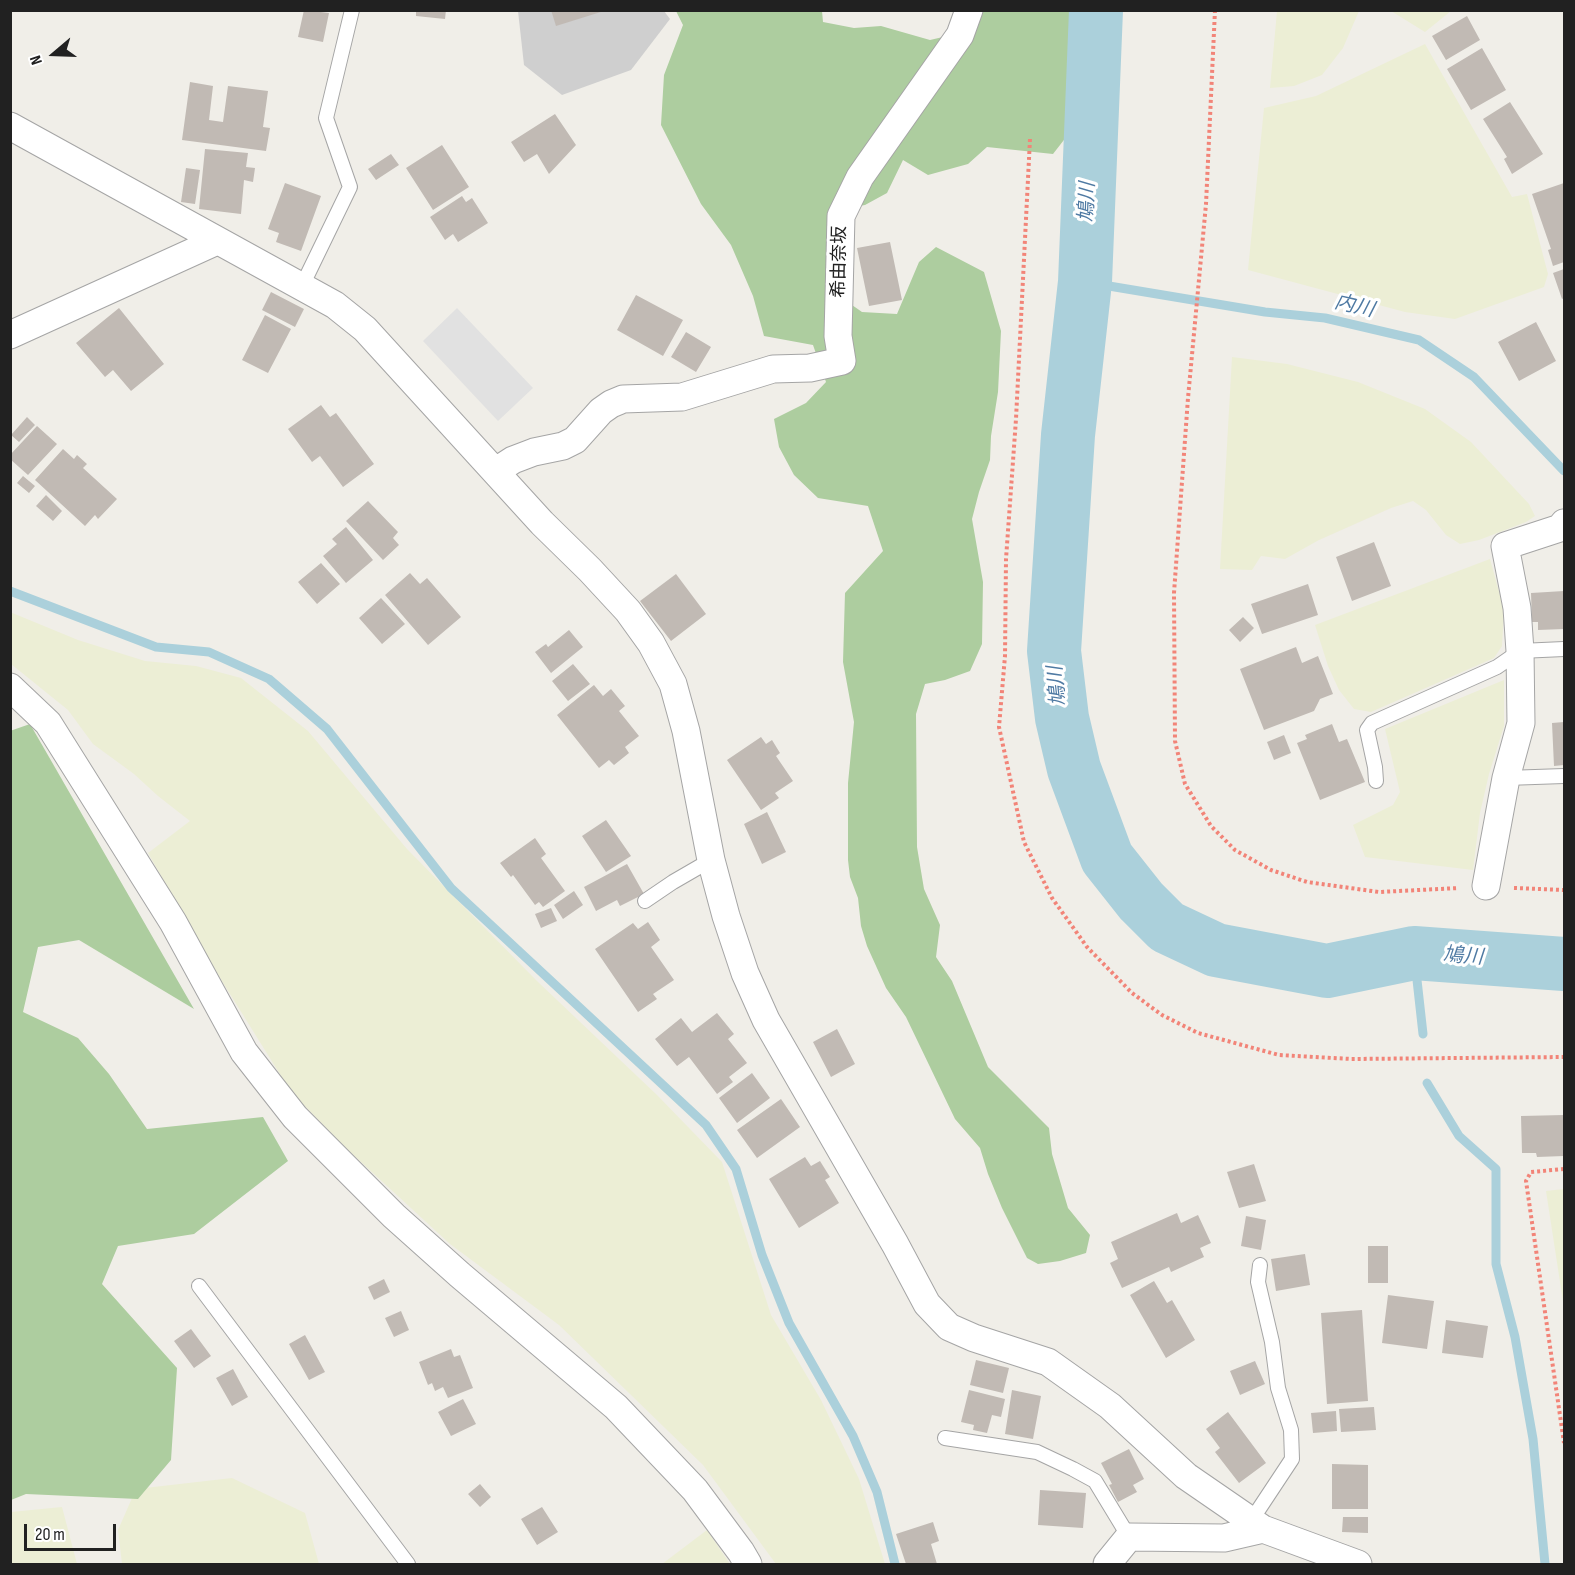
<!DOCTYPE html>
<meta charset="utf-8">
<style>
body{margin:0}
#map{position:relative;width:1575px;height:1575px;overflow:hidden;background:#f0eee8;font-family:"Sofia Sans Condensed",sans-serif}
canvas{display:block}
.frame{position:absolute;inset:0;border:12px solid #212121;pointer-events:none}
.north{position:absolute;left:24px;top:24px;width:60px;height:60px;-webkit-text-stroke:4px #fff;paint-order:stroke;rotate:251deg;font-size:16px;font-weight:700;line-height:24px;text-align:center;color:#212121}
.north::after{content:'';display:block;margin:auto;width:21px;height:27px;background:#212121;clip-path:polygon(50% 0,100% 100%,50% 72%,0 100%)}
.scale{position:absolute;left:24px;top:1524px;width:92px;height:27px;box-sizing:border-box;border:3px solid #212121;border-top:0;padding-left:8px;font-size:18px;line-height:21px;white-space:nowrap;color:#212121;-webkit-text-stroke:4px #fff;paint-order:stroke}
</style>
<div id="map">
<canvas width="1575" height="1575"></canvas>
<div class="frame"></div>
<div class="north">N</div>
<div class="scale">20 m</div>
</div>
<script>
const context = document.querySelector('canvas').getContext('2d');
context.lineJoin = 'round';
function fillPath(path, color) {
  context.fillStyle = color;
  context.fill(path, 'evenodd');
}
function toPath(rows) {
  const path = new Path2D();
  for (const r of rows) {
    path.moveTo(r[0], r[1]);
    for (let i = 2; i < r.length; i += 2) path.lineTo(r[i], r[i + 1]);
  }
  return path;
}
function strokePath(path, color, width, dash) {
  context.strokeStyle = color;
  context.lineWidth = width;
  context.lineCap = dash ? 'butt' : 'round';
  context.setLineDash(dash || []);
  context.stroke(path);
}
function write(font, color, halo, rows, align = 'center') {
  context.font = font + ' "Sofia Sans Condensed","Noto Sans JP",sans-serif';
  context.lineWidth = 6;
  context.setLineDash([]);
  context.textBaseline = 'middle';
  context.strokeStyle = halo;
  context.fillStyle = color;
  for (const [text, x, y, turn = 0] of rows) {
    context.save();
    context.translate(x, y);
    context.rotate((+turn || 0) * Math.PI / 180);
    context.textAlign = isNaN(turn) ? turn : align;
    if (halo) context.strokeText(text, 0, 0);
    context.fillText(text, 0, 0);
    context.restore();
  }
}
fillPath(toPath([
 [518,11,664,11,670,19,631,70,562,95,524,65]
]), '#cfcfcf');
fillPath(toPath([
 [1277,11,1277,10,1359,11,1343,48,1322,75,1294,86,1270,88],
 [1391,11,1451,11,1425,32],
 [1425,44,1512,197,1527,194,1548,274,1544,287,1455,319,1405,312,1248,270,1264,108,1316,96],
 [1232,357,1287,364,1358,382,1425,409,1471,442,1529,504,1535,516,1526,522,1479,540,1460,544,1446,535,1426,510,1413,501,1391,508,1319,540,1285,559,1261,556,1252,570,1220,569],
 [1490,559,1504,610,1502,646,1494,658,1371,712,1354,709,1339,690,1328,666,1315,625],
 [10,612,78,640,145,661,196,666,241,678,308,731,407,849,537,981,657,1095,722,1162,771,1315,821,1400,859,1479,885,1564,776,1564,703,1465,630,1394,559,1325,450,1244,349,1151,291,1092,220,978,148,853,190,821,158,796,134,774,93,744,68,710,11,664],
 [1504,680,1504,726,1489,774,1480,813,1473,870,1365,857,1353,825,1393,805,1400,792,1385,729],
 [1564,1189,1564,1308,1546,1191],
 [232,1478,305,1513,319,1564,122,1564,118,1530,136,1489],
 [62,1507,77,1564,11,1564,11,1512],
 [707,1530,730,1564,662,1564]
]), '#eceed5');
fillPath(toPath([
 [676,11,822,11,823,22,854,28,881,26,930,40,973,30,980,11,1078,11,1080,80,1074,127,1053,154,987,147,968,164,928,175,903,160,887,193,865,205,832,211,829,289,862,312,897,314,919,262,936,247,984,272,1001,331,998,392,991,436,990,460,979,492,972,519,983,582,982,644,970,671,945,680,925,684,916,714,917,847,924,889,940,925,936,957,952,981,988,1067,1049,1128,1052,1154,1068,1208,1090,1235,1086,1253,1060,1261,1038,1264,1027,1258,1002,1208,988,1174,980,1148,955,1119,906,1017,886,988,867,946,861,926,858,898,850,877,848,860,848,783,854,722,843,662,845,593,883,551,868,506,818,498,794,475,779,447,774,419,806,403,826,382,813,345,764,336,753,296,731,245,701,204,661,125,664,75,683,25],
 [30,724,194,1009,79,940,38,947,23,1012,78,1038,109,1074,147,1129,263,1117,288,1161,194,1234,118,1246,102,1284,177,1368,171,1460,138,1499,26,1494,11,1500,10,731]
]), '#adcd9f');
fillPath(toPath([
 [457,308,533,388,498,421,423,341]
]), '#e1e1e1');
strokePath(toPath([
 [1085,282,1265,312,1325,318,1419,340,1474,377,1564,471],
 [10,591,156,647,209,652,269,679,327,729,451,888,706,1125,736,1169,762,1255,789,1323,853,1436,877,1492,895,1564],
 [1414,953,1423,1034],
 [1427,1083,1459,1136,1496,1169,1496,1264,1515,1337,1533,1439,1545,1564]
]), '#abd0db', 9);
strokePath(toPath([
 [1096,10,1085,282,1068,435,1054,651,1062,718,1074,769,1107,858,1141,901,1167,927,1216,950,1327,971,1414,953,1564,964]
]), '#abd0db', 54);
fillPath(toPath([
 [304,10,329,13,323,42,298,37],
 [416,10,446,10,445,19,416,16],
 [551,10,604,10,604,11,556,26],
 [1467,16,1480,40,1446,60,1432,36],
 [1482,48,1506,90,1471,110,1447,69],
 [190,82,213,86,209,120,223,122,228,86,268,91,263,127,270,128,266,151,182,140],
 [1510,102,1543,154,1512,174,1504,159,1507,157,1483,119],
 [555,114,576,145,549,174,537,154,524,162,511,142],
 [442,145,469,187,433,210,406,168],
 [205,149,248,153,246,167,255,168,253,182,244,180,241,214,199,209],
 [391,154,399,165,376,180,368,169],
 [186,168,200,170,195,204,181,202],
 [285,183,321,196,301,251,276,242,279,233,268,229],
 [1564,183,1564,262,1553,266,1548,250,1551,249,1532,194],
 [462,196,466,202,472,198,488,223,458,242,453,234,445,240,430,217],
 [890,242,902,300,869,306,857,248],
 [1564,269,1564,298,1562,299,1553,273],
 [271,292,304,309,295,327,262,310],
 [636,295,683,320,663,356,617,330],
 [119,308,164,364,131,391,113,370,105,377,76,343],
 [265,315,291,329,268,373,242,360],
 [1536,322,1556,361,1519,381,1498,342],
 [686,332,711,347,696,372,671,357],
 [321,405,330,417,336,413,374,464,343,487,320,456,312,462,288,429],
 [27,417,35,425,19,442,11,435],
 [37,426,57,444,28,475,10,459,10,455],
 [63,449,74,459,77,455,87,464,83,468,117,499,98,519,95,515,85,526,35,480],
 [23,476,35,486,29,493,17,483],
 [46,495,62,511,53,521,36,506],
 [368,501,398,532,393,538,399,545,383,560,346,521],
 [346,527,373,560,346,583,323,556,337,544,332,539],
 [1374,542,1391,586,1352,601,1336,557],
 [321,563,340,584,317,604,298,582],
 [410,573,420,584,427,578,461,617,428,645,385,595],
 [676,574,706,614,671,641,640,601],
 [1308,584,1318,615,1262,634,1251,604],
 [1564,591,1564,629,1538,630,1538,622,1532,622,1531,593],
 [381,598,405,624,382,644,359,618],
 [1243,617,1254,628,1240,642,1229,630],
 [569,630,583,647,551,673,535,652,546,644,548,647],
 [1296,647,1302,663,1318,656,1333,694,1320,699,1314,711,1264,730,1240,669],
 [573,664,590,684,568,701,552,681],
 [594,685,603,696,611,689,625,706,619,711,639,736,625,747,629,753,614,765,609,760,599,768,557,715],
 [1564,722,1564,765,1554,766,1552,723],
 [1332,724,1339,742,1347,739,1365,782,1320,800,1297,743,1307,739,1305,735],
 [1284,735,1291,753,1274,760,1267,742],
 [761,737,766,744,772,740,780,753,776,756,793,781,775,793,779,798,761,810,727,760],
 [767,812,786,852,762,864,744,824],
 [606,820,631,856,606,872,582,836],
 [535,838,546,854,541,858,565,891,543,907,539,902,535,905,513,875,511,877,500,863],
 [627,864,644,894,620,906,617,900,596,911,584,887],
 [574,891,583,905,563,919,554,905],
 [551,908,557,921,541,928,535,914],
 [648,922,660,940,651,947,674,980,653,994,657,999,638,1012,595,949,633,923,638,929],
 [717,1013,734,1034,728,1039,747,1063,729,1077,733,1082,717,1094,689,1057,677,1066,655,1039,681,1018,692,1032],
 [837,1029,855,1064,831,1077,813,1042],
 [752,1073,770,1098,737,1123,719,1098],
 [781,1099,800,1127,757,1158,737,1130],
 [1564,1115,1564,1156,1537,1157,1536,1153,1522,1153,1521,1116],
 [805,1157,811,1166,820,1161,830,1177,825,1180,839,1203,799,1228,769,1179],
 [1254,1164,1266,1201,1239,1208,1227,1172],
 [1177,1213,1181,1223,1198,1215,1211,1243,1200,1248,1204,1257,1171,1272,1169,1267,1122,1288,1110,1263,1118,1259,1111,1242],
 [1246,1216,1266,1220,1261,1250,1241,1246],
 [1368,1246,1388,1246,1388,1283,1368,1283],
 [1305,1254,1310,1285,1276,1291,1271,1259],
 [384,1279,390,1292,374,1300,368,1287],
 [1154,1281,1167,1303,1172,1300,1195,1340,1166,1358,1130,1295],
 [1388,1295,1434,1301,1427,1349,1382,1343],
 [1362,1310,1368,1401,1327,1404,1321,1313],
 [401,1311,409,1330,394,1337,385,1318],
 [1446,1320,1488,1326,1483,1358,1442,1353],
 [191,1329,211,1356,194,1368,174,1341],
 [305,1335,325,1372,309,1380,289,1344],
 [451,1349,454,1357,460,1355,473,1388,448,1398,443,1387,435,1391,432,1383,428,1385,419,1362],
 [976,1360,1009,1368,1003,1393,970,1385],
 [1255,1361,1265,1384,1240,1395,1230,1371],
 [233,1369,248,1397,232,1406,216,1378],
 [969,1390,1005,1399,1001,1417,992,1415,987,1433,973,1430,974,1425,961,1422],
 [1012,1390,1041,1396,1033,1439,1005,1434],
 [463,1399,476,1424,451,1436,438,1412],
 [1374,1407,1376,1430,1341,1432,1339,1409],
 [1336,1411,1337,1431,1313,1433,1311,1413],
 [1228,1412,1266,1463,1239,1483,1215,1452,1220,1448,1206,1429],
 [1129,1449,1144,1479,1133,1485,1137,1492,1118,1502,1109,1485,1112,1484,1101,1463],
 [1332,1464,1368,1465,1368,1509,1332,1509],
 [480,1484,491,1497,480,1507,468,1494],
 [1040,1490,1086,1493,1083,1528,1038,1525],
 [542,1507,558,1532,537,1545,521,1519],
 [1343,1517,1368,1517,1368,1533,1342,1532],
 [933,1522,939,1541,931,1544,937,1564,906,1564,896,1534]
]), '#c1bab4');
const service = toPath([
 [301,288,350,187,326,118,352,10],
 [1506,778,1564,776],
 [1376,781,1375,767,1367,730,1372,723,1497,667,1520,651,1564,649],
 [645,901,673,882,711,860],
 [199,1286,408,1564],
 [945,1438,1037,1452,1073,1469,1095,1481,1129,1537],
 [1251,1521,1292,1459,1291,1430,1278,1388,1272,1342,1258,1282,1260,1265]
]);
const minor = toPath([
 [10,126,335,305,365,329,542,523,590,570,628,611,651,643,673,684,686,731,711,860,726,916,745,973,766,1020,895,1244,927,1304,949,1327,974,1338,1048,1362,1110,1406,1186,1476,1263,1529,1358,1564],
 [10,335,217,241],
 [496,471,513,460,534,452,563,446,575,440,601,411,611,404,623,399,682,397,773,369,810,368,842,361,838,336,841,216,860,177,960,35,969,10],
 [10,687,48,723,173,922,244,1052,295,1117,394,1216,460,1275,616,1407,695,1490,741,1552,748,1564],
 [1486,886,1506,778,1521,723,1520,651,1517,608,1505,546,1560,528,1564,523],
 [1107,1564,1129,1537,1224,1538,1263,1529]
]);
strokePath(service, '#a5a5a5', 16);
strokePath(minor, '#a5a5a5', 29);
strokePath(toPath([
 [1215,10,1206,204,1188,398,1174,593,1175,741,1185,784,1211,826,1235,850,1271,870,1307,882,1379,892,1459,888],
 [1030,139,1016,419,1006,559,1005,656,999,727,1024,842,1052,898,1087,947,1132,993,1162,1015,1198,1033,1279,1055,1351,1059,1564,1057],
 [1514,888,1564,890],
 [1564,1169,1531,1172,1526,1181,1564,1443]
]), '#f28478', 4, [3, 3]);
strokePath(service, '#fff', 14);
strokePath(minor, '#fff', 27);
write('18px', '#212121', '#fff', [
 ["希由奈坂",840,262,-89]
]);
write('italic 20px', '#4f7aa3', '#fff', [
 ["鳩川",1088,202,-88],
 ["内川",1354,307,13],
 ["鳩川",1058,686,-96],
 ["鳩川",1463,957,4]
]);
</script>
